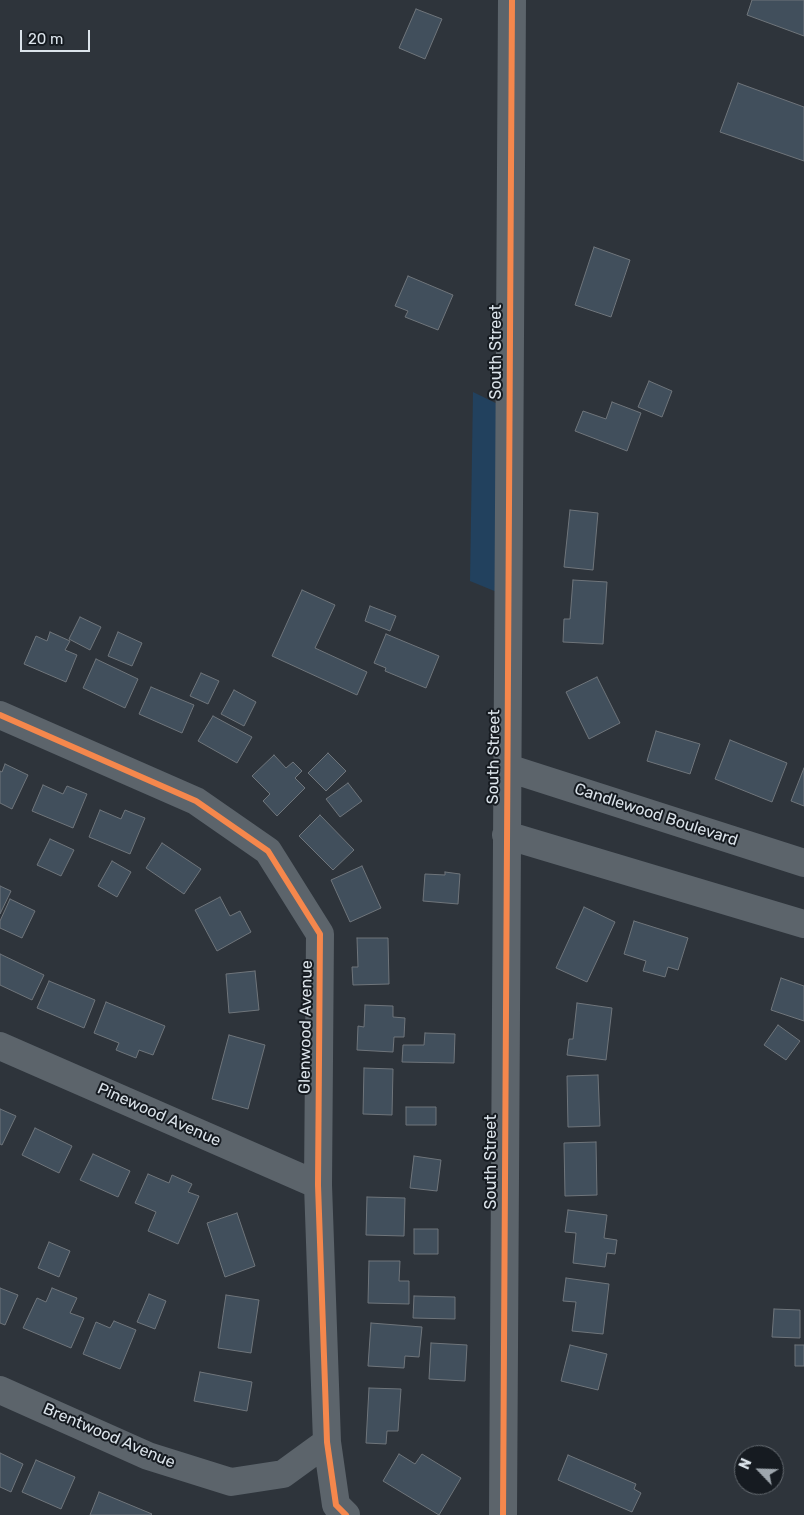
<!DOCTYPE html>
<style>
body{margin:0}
#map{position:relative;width:804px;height:1515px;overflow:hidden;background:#2e343b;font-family:Rubik,sans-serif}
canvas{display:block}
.north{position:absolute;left:734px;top:1445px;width:50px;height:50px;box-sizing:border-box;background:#161b21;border:1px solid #656b71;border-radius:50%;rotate:294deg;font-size:14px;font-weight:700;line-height:20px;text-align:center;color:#dbe3ea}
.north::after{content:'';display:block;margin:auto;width:18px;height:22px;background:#9ea6ad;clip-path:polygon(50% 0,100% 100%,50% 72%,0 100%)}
.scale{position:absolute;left:20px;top:30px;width:70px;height:22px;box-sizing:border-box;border:2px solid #dbe3ea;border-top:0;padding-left:6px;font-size:15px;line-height:18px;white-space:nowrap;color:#dbe3ea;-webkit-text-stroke:4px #161b21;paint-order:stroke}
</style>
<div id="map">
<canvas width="804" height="1515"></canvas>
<div class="north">N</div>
<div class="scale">20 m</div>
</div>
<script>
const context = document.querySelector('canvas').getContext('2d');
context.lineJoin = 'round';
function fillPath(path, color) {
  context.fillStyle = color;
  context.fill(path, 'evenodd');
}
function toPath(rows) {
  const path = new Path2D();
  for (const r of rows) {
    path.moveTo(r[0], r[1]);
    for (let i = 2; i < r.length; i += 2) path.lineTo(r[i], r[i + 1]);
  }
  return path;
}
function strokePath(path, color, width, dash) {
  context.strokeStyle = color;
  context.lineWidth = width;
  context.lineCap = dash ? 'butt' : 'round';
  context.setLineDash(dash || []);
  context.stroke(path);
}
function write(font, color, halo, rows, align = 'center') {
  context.font = font + ' Rubik,sans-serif';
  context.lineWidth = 4;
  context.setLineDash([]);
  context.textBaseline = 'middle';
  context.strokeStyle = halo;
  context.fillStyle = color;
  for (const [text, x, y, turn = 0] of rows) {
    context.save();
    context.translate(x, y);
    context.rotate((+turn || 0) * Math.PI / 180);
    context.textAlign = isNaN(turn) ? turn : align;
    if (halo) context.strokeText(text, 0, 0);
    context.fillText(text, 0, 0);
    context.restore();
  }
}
fillPath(toPath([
 [473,392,510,410,509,597,470,581]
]), '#22415e');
const building = toPath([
 [752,0,804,0,804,36,747,15,752,0],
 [416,9,442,19,425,59,399,48,416,9],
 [738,83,804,107,804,161,720,132,738,83],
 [594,247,630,260,611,317,575,305,594,247],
 [408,276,453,295,438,330,405,317,408,311,395,306,408,276],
 [649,381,672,391,662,417,638,407,649,381],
 [612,402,641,413,627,451,575,431,583,411,606,419,612,402],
 [570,510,598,513,593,570,564,567,570,510],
 [573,580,607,582,603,644,563,642,564,619,570,619,573,580],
 [302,590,335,605,315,648,367,672,357,695,272,656,302,590],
 [370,606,396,616,390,631,365,621,370,606],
 [80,617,101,627,90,650,69,639,80,617],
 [50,632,70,641,65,650,77,655,66,682,24,664,36,636,47,641,50,632],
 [118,632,142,643,132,666,108,656,118,632],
 [386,634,439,656,426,688,385,671,386,668,374,663,386,634],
 [96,659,138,679,125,708,83,688,96,659],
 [201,673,219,681,208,704,190,696,201,673],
 [597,677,620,723,589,739,566,692,597,677],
 [151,687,194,705,182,733,139,714,151,687],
 [234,690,256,702,244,726,221,714,234,690],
 [213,716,252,737,237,763,198,741,213,716],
 [656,731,700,744,690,774,647,761,656,731],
 [730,740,787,763,772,802,715,779,730,740],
 [328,753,346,771,326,791,308,773,328,753],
 [274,755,286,768,293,762,302,771,295,778,305,788,277,816,263,801,270,794,252,776,274,755],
 [5,764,28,775,12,809,0,803,0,771,2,772,5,764],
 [804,768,804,806,791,801,804,768],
 [348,783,362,801,340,817,326,799,348,783],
 [43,785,63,794,67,786,87,794,73,828,32,811,43,785],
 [100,810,121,819,125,810,145,818,130,854,89,837,100,810],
 [320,815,354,850,333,870,299,836,320,815],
 [50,839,74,850,61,876,37,865,50,839],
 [162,843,201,869,184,894,146,868,162,843],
 [112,861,131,872,117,897,98,886,112,861],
 [362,866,381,908,350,922,331,880,362,866],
 [445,872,460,874,458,904,423,901,425,874,445,875,445,872],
 [0,886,11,891,0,914,0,886],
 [220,897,230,916,240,911,251,932,217,951,195,910,220,897],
 [10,899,35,911,22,938,0,928,0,921,10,899],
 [584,907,615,922,587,982,556,968,584,907],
 [634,921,688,938,678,970,668,967,665,977,643,971,646,961,624,954,634,921],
 [357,938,388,938,389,984,353,985,352,967,358,967,357,938],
 [0,954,44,975,32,1000,0,985,0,954],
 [255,971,259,1010,229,1013,226,974,255,971],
 [781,978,804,986,804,1021,771,1010,781,978],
 [49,981,95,1000,84,1028,37,1008,49,981],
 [106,1002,165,1026,153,1055,139,1050,136,1058,116,1050,119,1043,94,1033,106,1002],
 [577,1003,612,1008,606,1060,567,1055,569,1039,573,1039,577,1003],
 [365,1005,393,1006,393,1017,405,1018,404,1037,394,1037,393,1052,357,1050,358,1026,364,1027,365,1005],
 [778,1025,800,1041,786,1060,764,1045,778,1025],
 [425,1033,455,1034,454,1063,402,1062,403,1045,424,1045,425,1033],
 [229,1035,265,1045,248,1109,212,1099,229,1035],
 [364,1068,393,1069,392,1115,363,1114,364,1068],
 [598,1075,600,1126,568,1127,567,1076,598,1075],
 [406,1107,436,1107,436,1125,406,1125,406,1107],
 [0,1109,16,1116,2,1145,0,1144,0,1109],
 [35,1128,72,1146,59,1173,22,1155,35,1128],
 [596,1142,597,1195,565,1196,564,1143,596,1142],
 [93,1154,130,1171,118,1197,80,1180,93,1154],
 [414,1156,441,1160,437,1191,410,1188,414,1156],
 [148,1174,169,1183,172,1175,192,1184,188,1192,199,1196,178,1244,148,1231,156,1212,135,1203,148,1174],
 [367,1197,405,1198,404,1236,366,1235,367,1197],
 [568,1210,607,1215,604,1238,617,1240,615,1254,607,1253,605,1267,573,1263,576,1233,565,1232,568,1210],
 [237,1213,255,1266,225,1277,207,1223,237,1213],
 [414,1229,438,1229,438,1254,414,1254,414,1229],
 [49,1242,70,1251,59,1277,38,1268,49,1242],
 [369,1261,400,1261,399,1281,409,1281,409,1304,368,1303,369,1261],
 [566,1278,609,1284,603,1334,572,1331,576,1302,563,1301,566,1278],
 [0,1288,18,1295,5,1325,0,1323,0,1288],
 [52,1288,77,1298,70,1313,84,1318,71,1348,23,1328,37,1298,46,1302,52,1288],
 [149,1294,166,1301,155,1329,137,1322,149,1294],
 [226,1295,259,1300,251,1353,218,1348,226,1295],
 [414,1296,455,1297,455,1319,413,1318,414,1296],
 [774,1309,800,1310,800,1338,772,1337,774,1309],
 [114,1321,136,1330,120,1369,83,1354,96,1322,110,1328,114,1321],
 [371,1323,422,1327,419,1357,405,1356,404,1368,368,1366,371,1323],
 [431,1343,467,1345,465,1381,429,1379,431,1343],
 [570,1345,607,1354,598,1390,561,1381,570,1345],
 [795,1345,804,1345,804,1366,795,1366,795,1345],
 [200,1372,252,1382,247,1411,194,1401,200,1372],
 [369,1388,401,1389,398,1431,387,1431,386,1444,366,1443,369,1388],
 [0,1453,23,1464,11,1492,0,1487,0,1453],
 [399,1454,415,1464,422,1454,461,1478,439,1515,383,1481,399,1454],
 [568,1455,636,1484,634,1489,641,1493,632,1512,558,1480,568,1455],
 [36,1460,75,1477,61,1509,22,1492,36,1460],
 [99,1492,152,1514,151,1515,90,1515,99,1492]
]);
fillPath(building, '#414f5c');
strokePath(building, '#6f757b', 1);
strokePath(toPath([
 [0,715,196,801,268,851,320,934,318,1185,327,1442,336,1505,346,1515],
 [508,768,804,863],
 [506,835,804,924],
 [0,1046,318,1185],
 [0,1390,148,1456,231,1482,283,1474,327,1442],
 [503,1515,512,0]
]), '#5c646b', 28);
strokePath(toPath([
 [0,715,196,801,268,851,320,934,318,1185,327,1442,336,1505,346,1515],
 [503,1515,512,0]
]), '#f5874c', 6);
write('16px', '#dbe3ea', '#161b21', [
 ["South Street",496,352,-90],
 ["South Street",494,757,-89],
 ["Candlewood Boulevard",656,815,18],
 ["Glenwood Avenue",306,1027,-89],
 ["Pinewood Avenue",159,1115,24],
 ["South Street",491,1162,-90],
 ["Brentwood Avenue",109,1436,23]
]);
</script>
